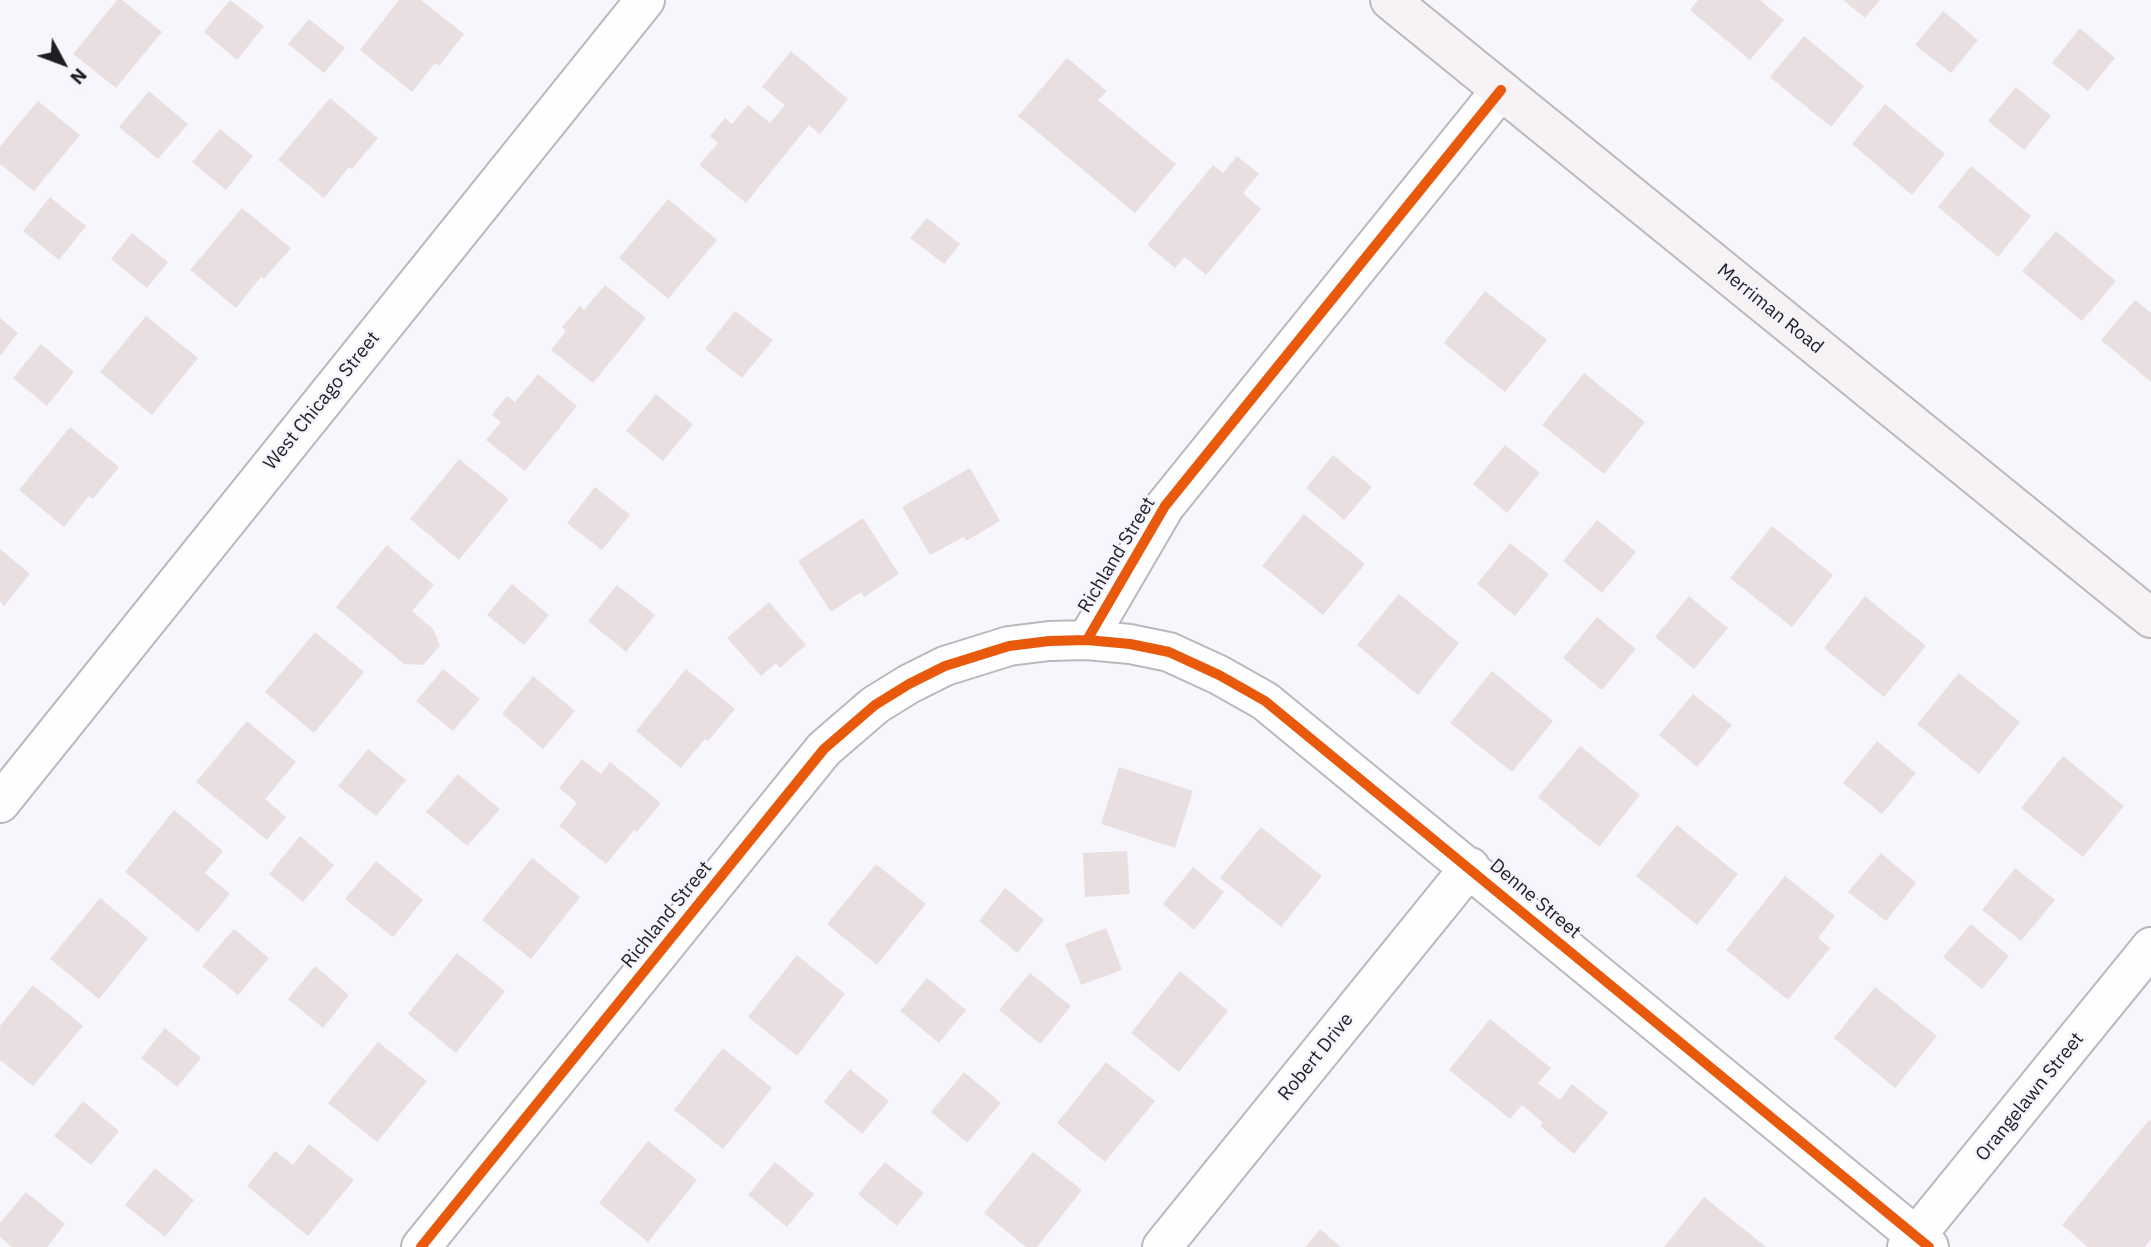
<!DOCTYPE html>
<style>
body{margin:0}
#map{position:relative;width:2151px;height:1247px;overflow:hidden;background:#f7f6fc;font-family:"IBM Plex Sans",sans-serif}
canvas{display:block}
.north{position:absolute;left:28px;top:28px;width:70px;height:70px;-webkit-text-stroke:5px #f5f4fe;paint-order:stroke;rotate:131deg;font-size:19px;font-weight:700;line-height:28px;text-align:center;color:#1f1f22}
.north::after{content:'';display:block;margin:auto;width:24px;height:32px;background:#1f1f22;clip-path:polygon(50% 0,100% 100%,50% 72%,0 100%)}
</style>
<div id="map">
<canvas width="2151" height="1247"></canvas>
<div class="north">N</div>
</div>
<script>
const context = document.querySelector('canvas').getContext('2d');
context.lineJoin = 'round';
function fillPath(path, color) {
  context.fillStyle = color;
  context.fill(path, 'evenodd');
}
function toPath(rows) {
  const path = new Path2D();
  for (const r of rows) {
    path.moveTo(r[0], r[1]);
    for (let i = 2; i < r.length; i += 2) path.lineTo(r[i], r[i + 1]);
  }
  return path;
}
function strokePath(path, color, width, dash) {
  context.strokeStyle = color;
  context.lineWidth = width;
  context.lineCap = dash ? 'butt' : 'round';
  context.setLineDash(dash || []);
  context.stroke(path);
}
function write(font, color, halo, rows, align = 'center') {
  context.font = font + ' "IBM Plex Sans",sans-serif';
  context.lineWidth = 5;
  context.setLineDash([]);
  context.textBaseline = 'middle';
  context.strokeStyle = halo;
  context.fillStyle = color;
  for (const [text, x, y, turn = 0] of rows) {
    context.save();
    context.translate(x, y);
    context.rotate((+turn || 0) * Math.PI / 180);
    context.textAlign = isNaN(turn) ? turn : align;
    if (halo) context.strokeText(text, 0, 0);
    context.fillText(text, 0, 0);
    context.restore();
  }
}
fillPath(toPath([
 [117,0,122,0,162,32,116,88,73,54],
 [230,0,264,26,237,60,204,32],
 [399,0,421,0,464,34,439,66,435,63,412,92,360,50],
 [1698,0,1760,0,1784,20,1750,60,1690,10],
 [1843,0,1880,0,1865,18],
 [1943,11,1978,40,1951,73,1915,45],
 [309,19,345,48,324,73,288,44],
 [2080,28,2115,58,2088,91,2052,63],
 [1804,36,1864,86,1831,127,1770,77],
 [791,51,848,99,820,134,809,125,746,203,699,165,718,143,710,136,725,118,732,124,748,105,770,123,785,105,762,87],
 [1067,58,1107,91,1098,100,1176,164,1135,213,1018,116],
 [2016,87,2051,116,2024,150,1988,121],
 [149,91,188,124,158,159,119,127],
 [330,98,378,138,352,169,349,167,324,198,278,160],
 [38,101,80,135,34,191,0,164,0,146],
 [1885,104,1945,154,1912,195,1852,144],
 [220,129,253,156,226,190,192,162],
 [1237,156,1259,174,1243,193,1261,209,1206,275,1185,257,1175,268,1147,245,1213,165,1223,173],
 [1971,166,2031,216,1998,257,1938,207],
 [50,197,86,226,59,260,23,231],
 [668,199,717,240,668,299,619,258],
 [242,208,291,248,264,279,261,277,236,308,190,270],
 [927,218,960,244,944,264,910,238],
 [2056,231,2116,281,2082,321,2022,271],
 [132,233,168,262,147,288,111,259],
 [605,285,646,318,593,383,551,350,566,331,562,327,580,306,584,310],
 [1485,291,1547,340,1505,392,1444,343],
 [2135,300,2151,313,2151,382,2101,340],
 [735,311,773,340,742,378,705,349],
 [146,316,198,358,152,415,100,372],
 [0,318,18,333,0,356],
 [41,344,74,372,47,406,13,378],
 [1584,373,1645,422,1604,474,1542,425],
 [538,374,577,406,525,471,486,440,501,422,492,415,507,396,515,402],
 [656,394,693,424,663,461,626,431],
 [70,427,119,467,93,499,89,496,64,527,19,490],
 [1505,445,1540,473,1507,513,1473,484],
 [1333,455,1372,487,1344,520,1306,488],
 [459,459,509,499,459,560,410,519],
 [970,468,1000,521,966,541,964,537,930,555,902,507],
 [595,487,630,515,602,550,567,523],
 [1304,514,1365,564,1323,615,1262,566],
 [863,518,899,574,864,597,861,592,831,612,798,561],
 [1597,520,1636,552,1602,593,1563,561],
 [1772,526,1833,575,1792,627,1730,578],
 [1510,543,1549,574,1515,616,1477,584],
 [387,545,434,585,412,611,433,629,440,646,423,665,404,664,336,607],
 [0,549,30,574,4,606,0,602],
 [512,584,549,615,524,645,487,615],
 [617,585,655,615,626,652,588,621],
 [1399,594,1459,643,1418,695,1357,645],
 [1689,596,1728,628,1694,669,1655,637],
 [1865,596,1926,646,1884,697,1824,648],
 [769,602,806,645,780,668,776,663,761,676,727,638],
 [1597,617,1636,649,1602,690,1563,658],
 [315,632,364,672,314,733,265,692],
 [443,669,480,699,453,731,416,701],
 [686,669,735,709,708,741,705,739,681,768,636,731],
 [1492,671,1553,721,1512,772,1450,723],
 [1959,673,2020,722,1979,774,1917,724],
 [533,676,575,711,543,749,502,714],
 [1693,694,1732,725,1697,767,1659,735],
 [247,721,296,762,265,799,286,817,267,840,196,782],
 [1877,741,1916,773,1882,814,1843,783],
 [1580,746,1640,795,1599,847,1538,797],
 [368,749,406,780,376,816,338,786],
 [2063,756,2124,806,2083,857,2021,808],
 [582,759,601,774,610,762,661,803,637,832,634,830,606,864,559,826,577,803,559,788],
 [1119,767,1193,791,1175,848,1101,824],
 [458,774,500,809,467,846,426,812],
 [174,810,223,851,205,873,230,894,198,932,125,872],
 [1677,825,1738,874,1697,925,1636,876],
 [1261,827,1322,876,1281,927,1220,878],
 [300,836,334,865,303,902,269,874],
 [1127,851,1130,894,1085,897,1083,853],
 [1881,853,1916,883,1886,921,1848,892],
 [532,858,580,897,531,959,482,920],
 [376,861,423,900,393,937,345,899],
 [876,864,926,904,877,965,827,924],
 [1193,867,1224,892,1194,930,1163,904],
 [2015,868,2055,900,2021,941,1982,910],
 [1785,876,1835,916,1818,938,1830,948,1788,1000,1726,950],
 [1005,888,1044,920,1017,953,979,921],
 [100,898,148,938,99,999,50,959],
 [1971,924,2009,956,1982,989,1943,957],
 [1106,928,1122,970,1081,985,1065,944],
 [234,929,269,958,238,995,202,966],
 [457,953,505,991,456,1053,408,1014],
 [797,955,845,994,797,1056,748,1017],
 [315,966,349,995,323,1028,288,999],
 [1180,971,1228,1011,1179,1072,1131,1033],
 [1030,973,1071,1006,1040,1044,999,1010],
 [927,978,966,1010,939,1043,900,1011],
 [33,985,83,1026,33,1086,0,1060,0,1026],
 [1875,987,1937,1036,1895,1088,1834,1038],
 [1490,1019,1551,1068,1538,1083,1560,1100,1572,1084,1608,1113,1574,1154,1540,1126,1543,1123,1522,1105,1510,1119,1449,1070],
 [165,1028,201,1058,177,1087,141,1058],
 [378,1042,427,1081,377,1142,328,1103],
 [723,1048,772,1088,723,1149,674,1110],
 [1106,1062,1155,1101,1105,1162,1057,1123],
 [850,1069,889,1101,862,1134,824,1102],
 [964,1072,1001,1103,967,1143,931,1112],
 [83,1101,119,1131,91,1165,54,1136],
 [2149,1120,2151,1121,2151,1239,2145,1247,2088,1247,2062,1225],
 [648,1141,697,1180,648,1242,599,1203],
 [309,1144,354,1180,308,1236,247,1186,275,1151,293,1165],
 [1033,1152,1082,1190,1037,1247,1026,1247,984,1213],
 [775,1162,814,1194,787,1227,748,1195],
 [885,1162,924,1193,897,1226,858,1194],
 [155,1168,194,1200,165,1237,125,1205],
 [26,1192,65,1224,47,1247,12,1247,0,1237,0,1223],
 [1704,1197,1766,1247,1664,1247],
 [1320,1229,1341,1247,1305,1247]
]), '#eadfe0');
const street = toPath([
 [1087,640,1130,644,1169,652,1219,675,1265,701,1929,1247],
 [0,803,645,0],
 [421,1247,824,749,875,705,909,684,945,666,1009,646,1049,641,1087,640,1165,506,1501,90],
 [1162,1247,1470,867],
 [1907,1247,2151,947]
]);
const secondary = toPath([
 [1390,0,2151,618]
]);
strokePath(street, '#b9b8bd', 42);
strokePath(secondary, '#b9b8bd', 42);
strokePath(street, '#fefeff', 38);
strokePath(secondary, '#f7f3f4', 38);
strokePath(toPath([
 [1087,640,1130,644,1169,652,1219,675,1265,701,1929,1247],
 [421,1247,824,749,875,705,909,684,945,666,1009,646,1049,641,1087,640,1165,506,1501,90]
]), '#e8590c', 10);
write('19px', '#1f1f22', '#f5f4fe', [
 ["Merriman Road",1770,309,39],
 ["West Chicago Street",322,401,-51],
 ["Richland Street",1117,555,-59],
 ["Denne Street",1535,899,40],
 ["Richland Street",667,915,-51],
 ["Robert Drive",1316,1057,-51],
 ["Orangelawn Street",2030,1097,-51]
]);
</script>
